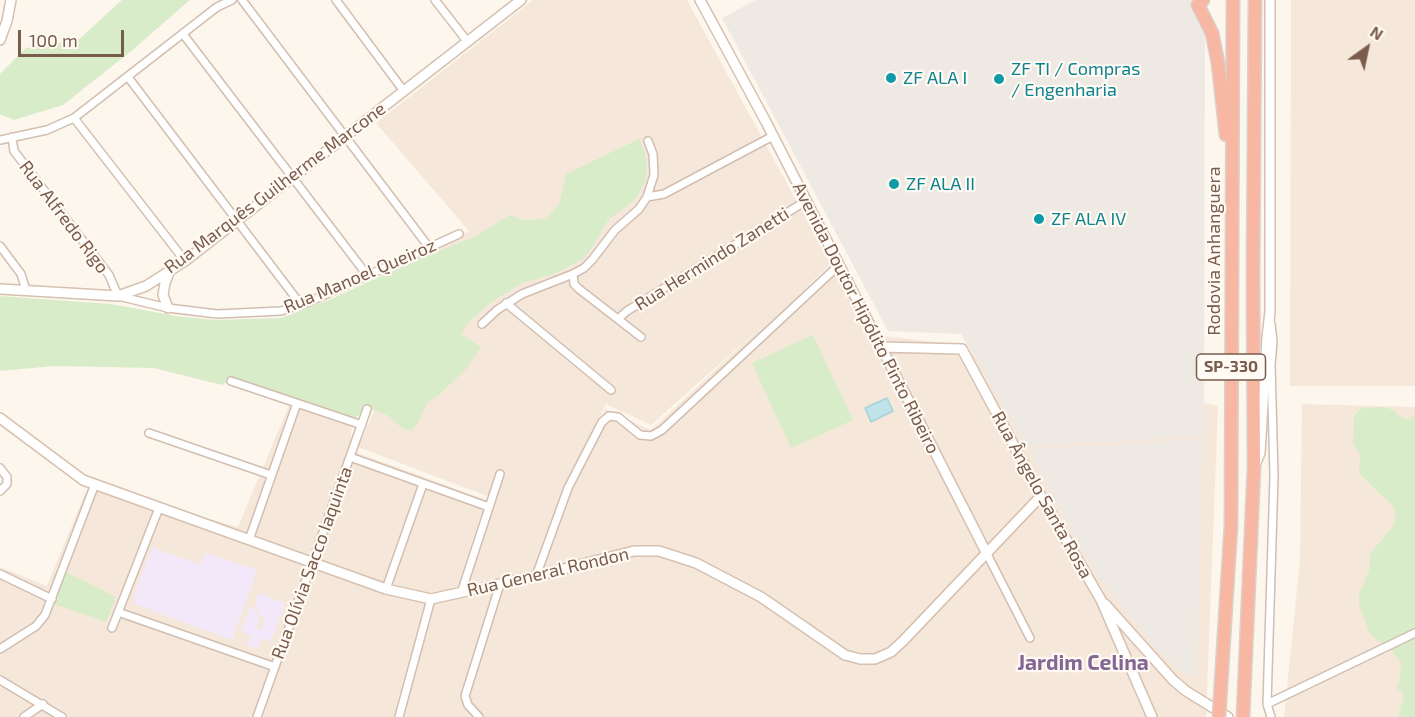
<!DOCTYPE html>
<meta charset="utf-8">
<style>
body{margin:0}
#map{position:relative;width:1415px;height:717px;overflow:hidden;background:#fdf6ec;font-family:"Exo 2",sans-serif}
canvas{display:block}
.north{position:absolute;left:1337px;top:18px;width:60px;height:60px;-webkit-text-stroke:4px #fffaf3;paint-order:stroke;rotate:33deg;font-size:16px;font-weight:700;line-height:24px;text-align:center;color:#7a5c4d}
.north::after{content:'';display:block;margin:auto;width:21px;height:27px;background:#7a5c4d;clip-path:polygon(50% 0,100% 100%,50% 72%,0 100%)}
.scale{position:absolute;left:18px;top:30px;width:106px;height:27px;box-sizing:border-box;border:3px solid #7a5c4d;border-top:0;padding-left:8px;font-size:18px;line-height:21px;white-space:nowrap;color:#7a5c4d;-webkit-text-stroke:4px #fffaf3;paint-order:stroke}
</style>
<div id="map">
<canvas width="1415" height="717"></canvas>
<div class="north">N</div>
<div class="scale">100 m</div>
</div>
<script>
const context = document.querySelector('canvas').getContext('2d');
context.lineJoin = 'round';
function fillPath(path, color) {
  context.fillStyle = color;
  context.fill(path, 'evenodd');
}
function toPath(rows) {
  const path = new Path2D();
  for (const r of rows) {
    path.moveTo(r[0], r[1]);
    for (let i = 2; i < r.length; i += 2) path.lineTo(r[i], r[i + 1]);
  }
  return path;
}
function strokePath(path, color, width, dash) {
  context.strokeStyle = color;
  context.lineWidth = width;
  context.lineCap = dash ? 'butt' : 'round';
  context.setLineDash(dash || []);
  context.stroke(path);
}
function write(font, color, halo, rows, align = 'center') {
  context.font = font + ' "Exo 2",sans-serif';
  context.lineWidth = 4.5;
  context.setLineDash([]);
  context.textBaseline = 'middle';
  context.strokeStyle = halo;
  context.fillStyle = color;
  for (const [text, x, y, turn = 0] of rows) {
    context.save();
    context.translate(x, y);
    context.rotate((+turn || 0) * Math.PI / 180);
    context.textAlign = isNaN(turn) ? turn : align;
    if (halo) context.strokeText(text, 0, 0);
    context.fillText(text, 0, 0);
    context.restore();
  }
}
fillPath(toPath([
 [533,0,687,0,831,264,803,290,843,261,883,336,964,345,969,353,1218,406,1206,717,0,717,0,567,47,586,88,486,238,527,292,398,352,424,350,450,486,500,457,589,515,576,468,583,492,498,358,447,376,407,308,314,469,231,376,123],
 [761,327,651,430,605,409,535,573,532,573,606,404,651,425],
 [1291,0,1415,0,1415,386,1290,386],
 [1302,404,1415,407,1415,717,1284,717,1300,560]
]), '#f5e8da');
fillPath(toPath([
 [756,0,1205,0,1204,436,1027,447,961,334,888,331,722,18],
 [1203,439,1197,679,1178,669,1156,649,1094,571,1031,454,1031,449]
]), '#efe9e4');
fillPath(toPath([
 [152,547,200,565,205,553,257,570,232,640,135,604,134,595],
 [258,593,285,603,271,642,261,638,258,649,247,645,251,635,241,632,251,605,260,617,256,629,261,630,265,618,261,616,255,605]
]), '#f3e8fa');
fillPath(toPath([
 [122,0,190,0,130,52,63,105,14,120,0,114,0,74,26,48,78,40],
 [639,139,645,152,647,167,646,180,635,200,608,220,592,248,583,259,554,274,522,283,490,303,468,323,461,334,481,347,467,368,439,395,427,403,417,424,411,431,402,428,387,415,365,407,362,413,355,418,349,417,233,378,222,385,154,368,54,366,0,371,0,296,111,304,176,316,215,320,281,318,329,300,416,260,476,236,510,215,524,220,545,219,559,205,566,174],
 [813,335,853,420,791,448,752,363],
 [1381,407,1391,409,1403,419,1409,420,1415,414,1415,717,1398,717,1404,694,1397,688,1399,684,1401,662,1392,651,1370,634,1359,604,1359,594,1369,571,1370,554,1393,526,1396,514,1392,504,1383,497,1359,473,1360,455,1353,443,1354,417,1358,411,1363,408],
 [66,572,116,597,106,622,54,604]
]), '#d8ecc9');
const water = toPath([
 [887,398,893,411,871,422,865,408,887,398]
]);
fillPath(water, '#bfe3e8');
strokePath(water, '#a5d3da', 1.5);
const street = toPath([
 [242,0,428,246],
 [336,0,403,90],
 [435,0,467,41],
 [183,34,367,275],
 [128,77,301,305],
 [74,118,185,261],
 [12,137,14,151,109,275,118,296,168,308,217,314,281,311,309,302,459,234],
 [0,140,47,130,74,118,217,7,232,0],
 [647,197,664,194,773,136],
 [0,246,21,274,26,290],
 [573,274,574,284,579,289,641,337],
 [506,303,611,390],
 [618,319,627,311,806,201],
 [482,324,497,310,522,294,573,274,584,268,592,260,615,230,639,209,647,197,654,175,653,154,648,141],
 [231,381,362,425],
 [149,433,271,475],
 [350,457,489,507],
 [0,468,7,477,7,484,0,491],
 [249,540,297,403],
 [987,554,1030,638],
 [0,574,52,599],
 [536,576,568,488,602,422,609,416,618,417,640,435,651,436,662,430,839,265],
 [386,589,423,484],
 [461,593,500,474],
 [118,612,275,667],
 [112,628,159,508],
 [0,649,36,626,45,615,95,484],
 [0,680,62,717],
 [1267,704,1415,633],
 [24,717,43,704],
 [257,717,367,409],
 [399,717,431,599],
 [479,717,468,705,465,696,500,584],
 [1271,717,1267,704,1274,476,1271,365,1273,341,1271,324]
]);
const secondary = toPath([
 [700,0,766,122,987,554],
 [0,40,7,21,11,0],
 [0,289,118,296,146,286,185,261,521,0],
 [168,308,163,295,165,283,170,270],
 [881,347,962,349,1041,496,1101,600,1152,717],
 [0,418,83,480,386,589,431,599,536,576,634,551,659,551,696,563,761,597,845,655,860,659,875,659,891,652,903,641,1041,496],
 [1255,465,1260,453,1267,337,1270,312,1270,0],
 [1105,604,1173,680,1186,691,1228,717]
]);
const highway = toPath([
 [1203,0,1198,5,1212,33,1218,63,1226,135],
 [1220,700,1231,525,1233,0],
 [1243,717,1254,467,1253,275,1255,0]
]);
strokePath(street, '#d1beb0', 10);
strokePath(secondary, '#d6c0b0', 12);
strokePath(highway, '#dad1cd', 15);
strokePath(street, '#fff', 7);
strokePath(secondary, '#fff', 9);
strokePath(highway, '#f7b7a3', 12);
const highwayBridge = toPath([
 [1219,717,1220,700]
]);
strokePath(highwayBridge, '#dad1cd', 15, []);
strokePath(highwayBridge, '#f7b7a3', 12);
for (const [x, y, r, color] of [
 [891,78,6,"#0f9aa8"],
 [999,79,6,"#0f9aa8"],
 [894,184,6,"#0f9aa8"],
 [1039,219,6,"#0f9aa8"]
]) {
  const dot = new Path2D();
  dot.arc(x, y, r, 0, 2 * Math.PI);
  context.fillStyle = color;
  context.fill(dot);
  strokePath(dot, '#fffaf3', 2);
}
for (const [x, y, w] of [
 [1231,367,69]
]) {
  const box = new Path2D();
  box.roundRect(x - w / 2, y - 13, w, 26, 4.5);
  context.fillStyle = '#fffaf3';
  context.fill(box);
  strokePath(box, '#7a5c4d', 1.5);
}
write('bold 16px', '#7a5c4d', null, [
 ["SP-330",1231,367]
]);
write('18px', '#0d838f', '#fffaf3', [
 ["ZF TI / Compras",1011,69],
 ["/ Engenharia",1011,90],
 ["ZF ALA I",903,78],
 ["ZF ALA II",906,184],
 ["ZF ALA IV",1051,219]
], 'left');
write('18px', '#7a5c4d', '#fffaf3', [
 ["Rua Marquês Guilherme Marcone",275,188,-37],
 ["Rua Alfredo Rigo",64,217,53],
 ["Rodovia Anhanguera",1214,251,-90],
 ["Rua Hermindo Zanetti",712,259,-32],
 ["Rua Manoel Queiroz",360,276,-23],
 ["Avenida Doutor Hipólito Pinto Ribeiro",866,318,63],
 ["Rua Ângelo Santa Rosa",1042,495,61],
 ["Rua Olívia Sacco Iaquinta",312,563,-70],
 ["Rua General Rondon",548,572,-13]
]);
write('bold 21px', '#846695', '#fffaf3', [
 ["Jardim Celina",1083,663]
]);
</script>
